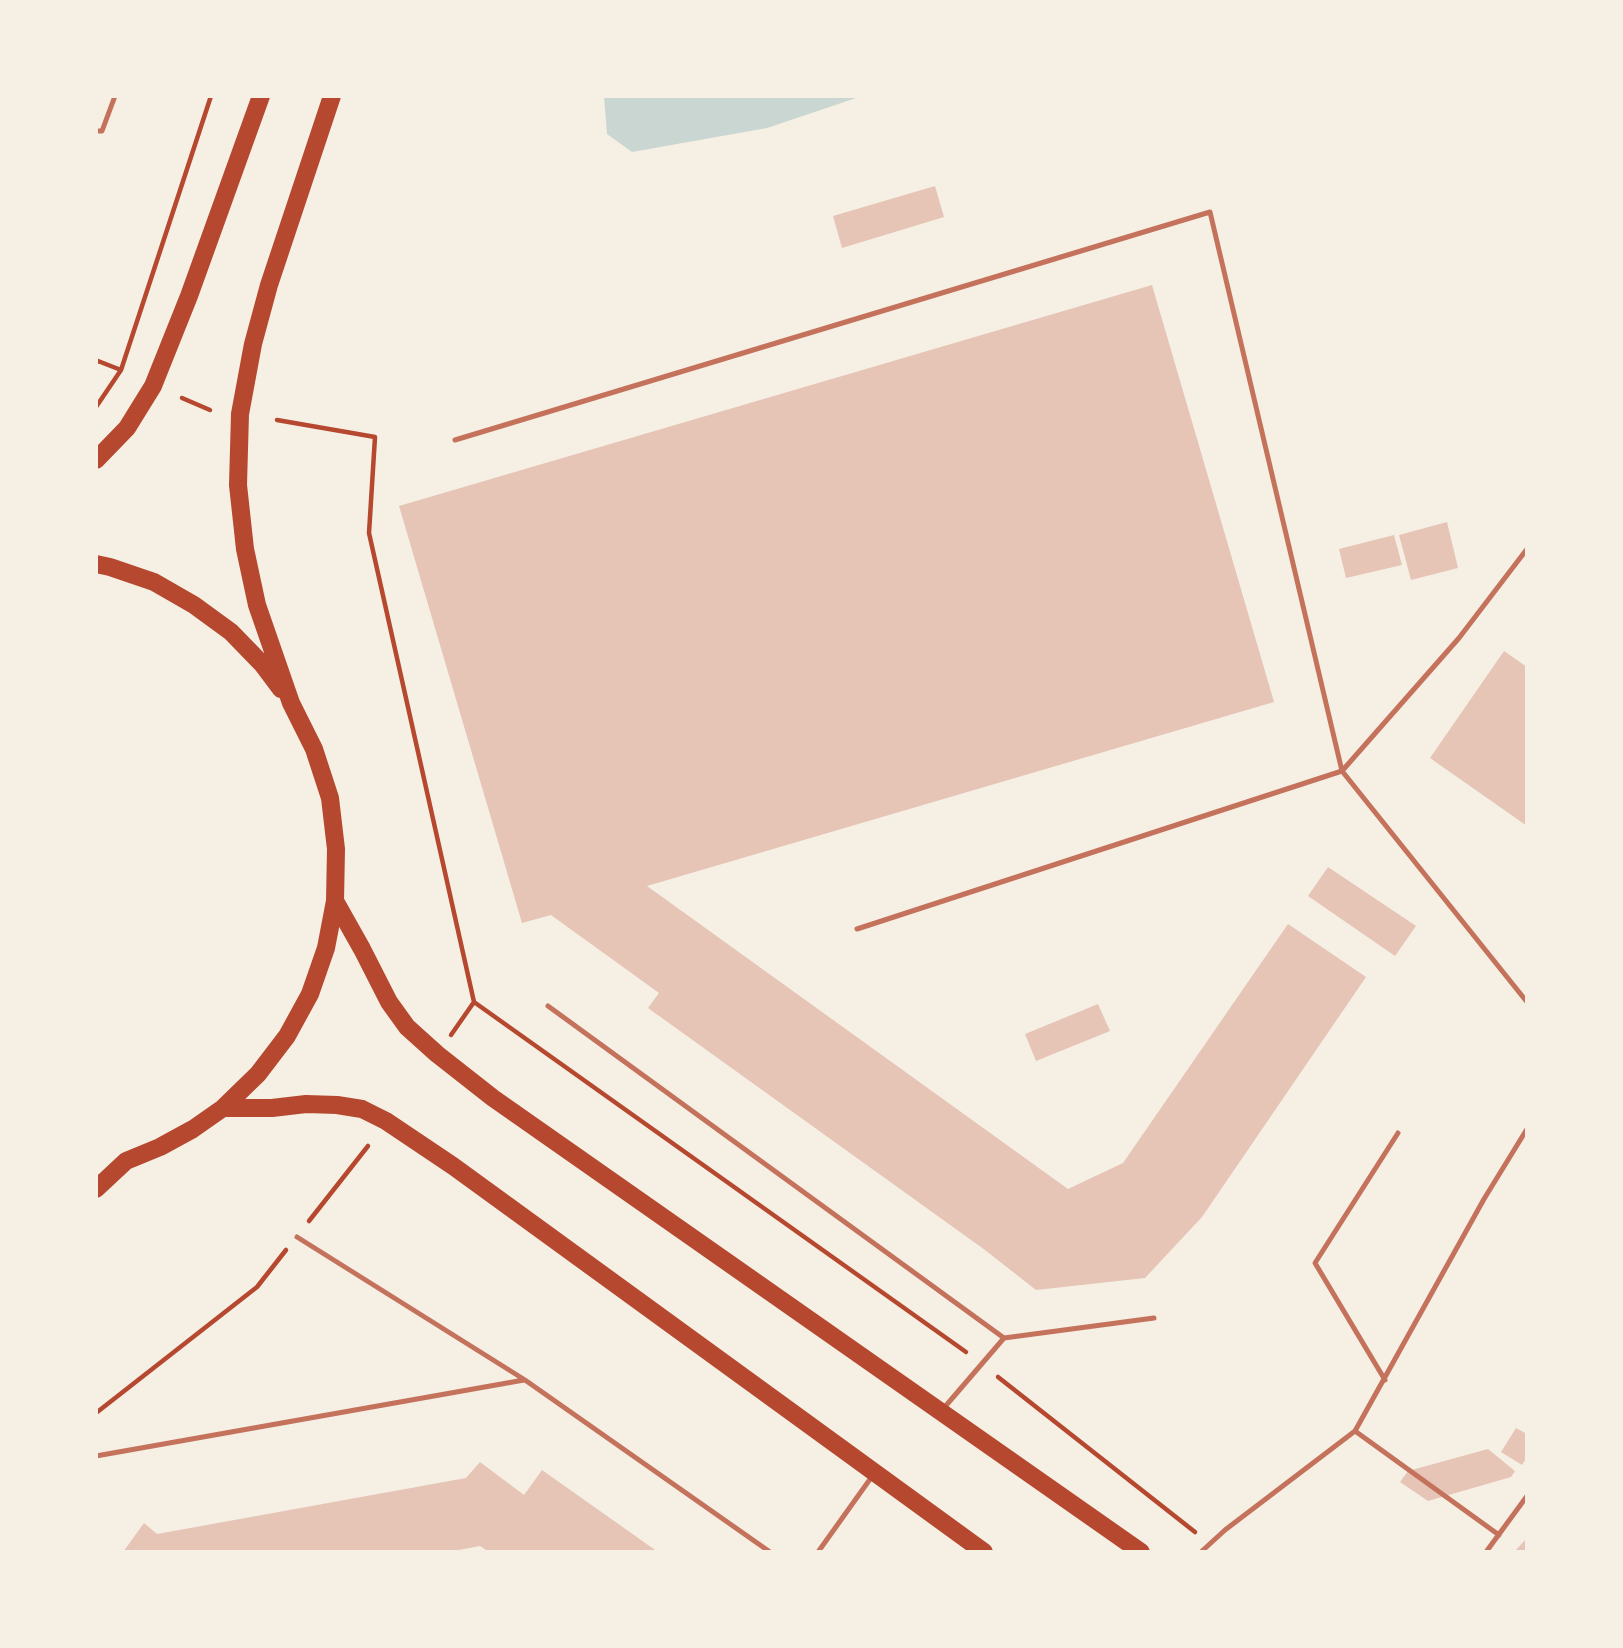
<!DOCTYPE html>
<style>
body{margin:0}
#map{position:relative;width:1623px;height:1648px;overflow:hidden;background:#f6efe4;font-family:"PT Sans",sans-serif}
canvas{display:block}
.frame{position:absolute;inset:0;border:98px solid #f6efe4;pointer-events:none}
</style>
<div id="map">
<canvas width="1623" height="1648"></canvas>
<div class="frame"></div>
</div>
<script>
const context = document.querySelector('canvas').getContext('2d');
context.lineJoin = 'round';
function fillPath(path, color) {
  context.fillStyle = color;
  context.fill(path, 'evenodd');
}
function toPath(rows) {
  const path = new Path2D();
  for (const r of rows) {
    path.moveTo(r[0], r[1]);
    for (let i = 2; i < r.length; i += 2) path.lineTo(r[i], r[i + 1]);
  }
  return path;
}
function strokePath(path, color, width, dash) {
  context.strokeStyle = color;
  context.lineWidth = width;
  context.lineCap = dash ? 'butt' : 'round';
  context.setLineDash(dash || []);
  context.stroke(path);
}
fillPath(toPath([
 [604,96,862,96,767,128,632,152,607,134]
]), '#c9d6d2');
fillPath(toPath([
 [935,186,944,217,842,248,833,216],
 [1152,285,1274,702,647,886,1068,1189,1123,1163,1288,924,1366,977,1202,1217,1145,1278,1036,1290,985,1250,648,1008,659,993,551,915,522,923,399,506],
 [1447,522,1458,568,1411,580,1399,535],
 [1394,535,1402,565,1346,578,1339,549],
 [1504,651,1527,667,1527,826,1430,758],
 [1328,867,1416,926,1395,956,1308,896],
 [1098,1004,1110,1031,1036,1061,1025,1034],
 [1516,1428,1527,1434,1527,1457,1522,1465,1501,1452],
 [1488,1449,1515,1471,1511,1477,1428,1501,1400,1482,1408,1471],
 [480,1462,524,1495,542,1470,658,1552,489,1552,480,1546,448,1552,123,1552,144,1523,157,1534,466,1478],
 [1527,1538,1527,1552,1514,1552]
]), '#e6c5b7');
strokePath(toPath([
 [96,363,98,361,121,370],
 [182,398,210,410],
 [96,407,121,370,211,96],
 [277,420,375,437,369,533,474,1002,966,1352],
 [451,1035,474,1002],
 [309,1221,368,1146],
 [998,1377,1195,1532],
 [96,1413,257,1287,286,1250]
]), '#b5482f', 4.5);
strokePath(toPath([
 [96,131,102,131,115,96],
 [455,440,1210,212,1342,771,1527,1002],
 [857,929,1342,771,1459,638,1527,549],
 [548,1006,1004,1338],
 [297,1237,525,1380,770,1552],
 [1385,1380,1315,1263,1398,1133],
 [943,1409,1004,1338,1154,1318],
 [1355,1431,1499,1535],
 [96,1456,524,1380],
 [818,1552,873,1475],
 [1201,1552,1225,1530,1355,1431,1484,1199,1527,1129],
 [1486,1552,1527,1496]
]), '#c5725c', 5);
strokePath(toPath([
 [96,460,127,428,153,386,189,296,261,96],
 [96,564,110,567,154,582,194,605,231,632,263,665,281,689],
 [335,901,362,949,389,1002,407,1027,437,1054,493,1098,1141,1552],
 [223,1108,272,1108,306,1104,337,1105,362,1109,386,1121,453,1166,984,1552],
 [96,1189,126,1161,160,1147,193,1129,223,1108,258,1074,287,1036,310,994,326,948,335,901,336,849,330,798,314,749,291,703,257,605,245,549,238,485,240,414,253,344,269,285,332,96]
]), '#b5482f', 18);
</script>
